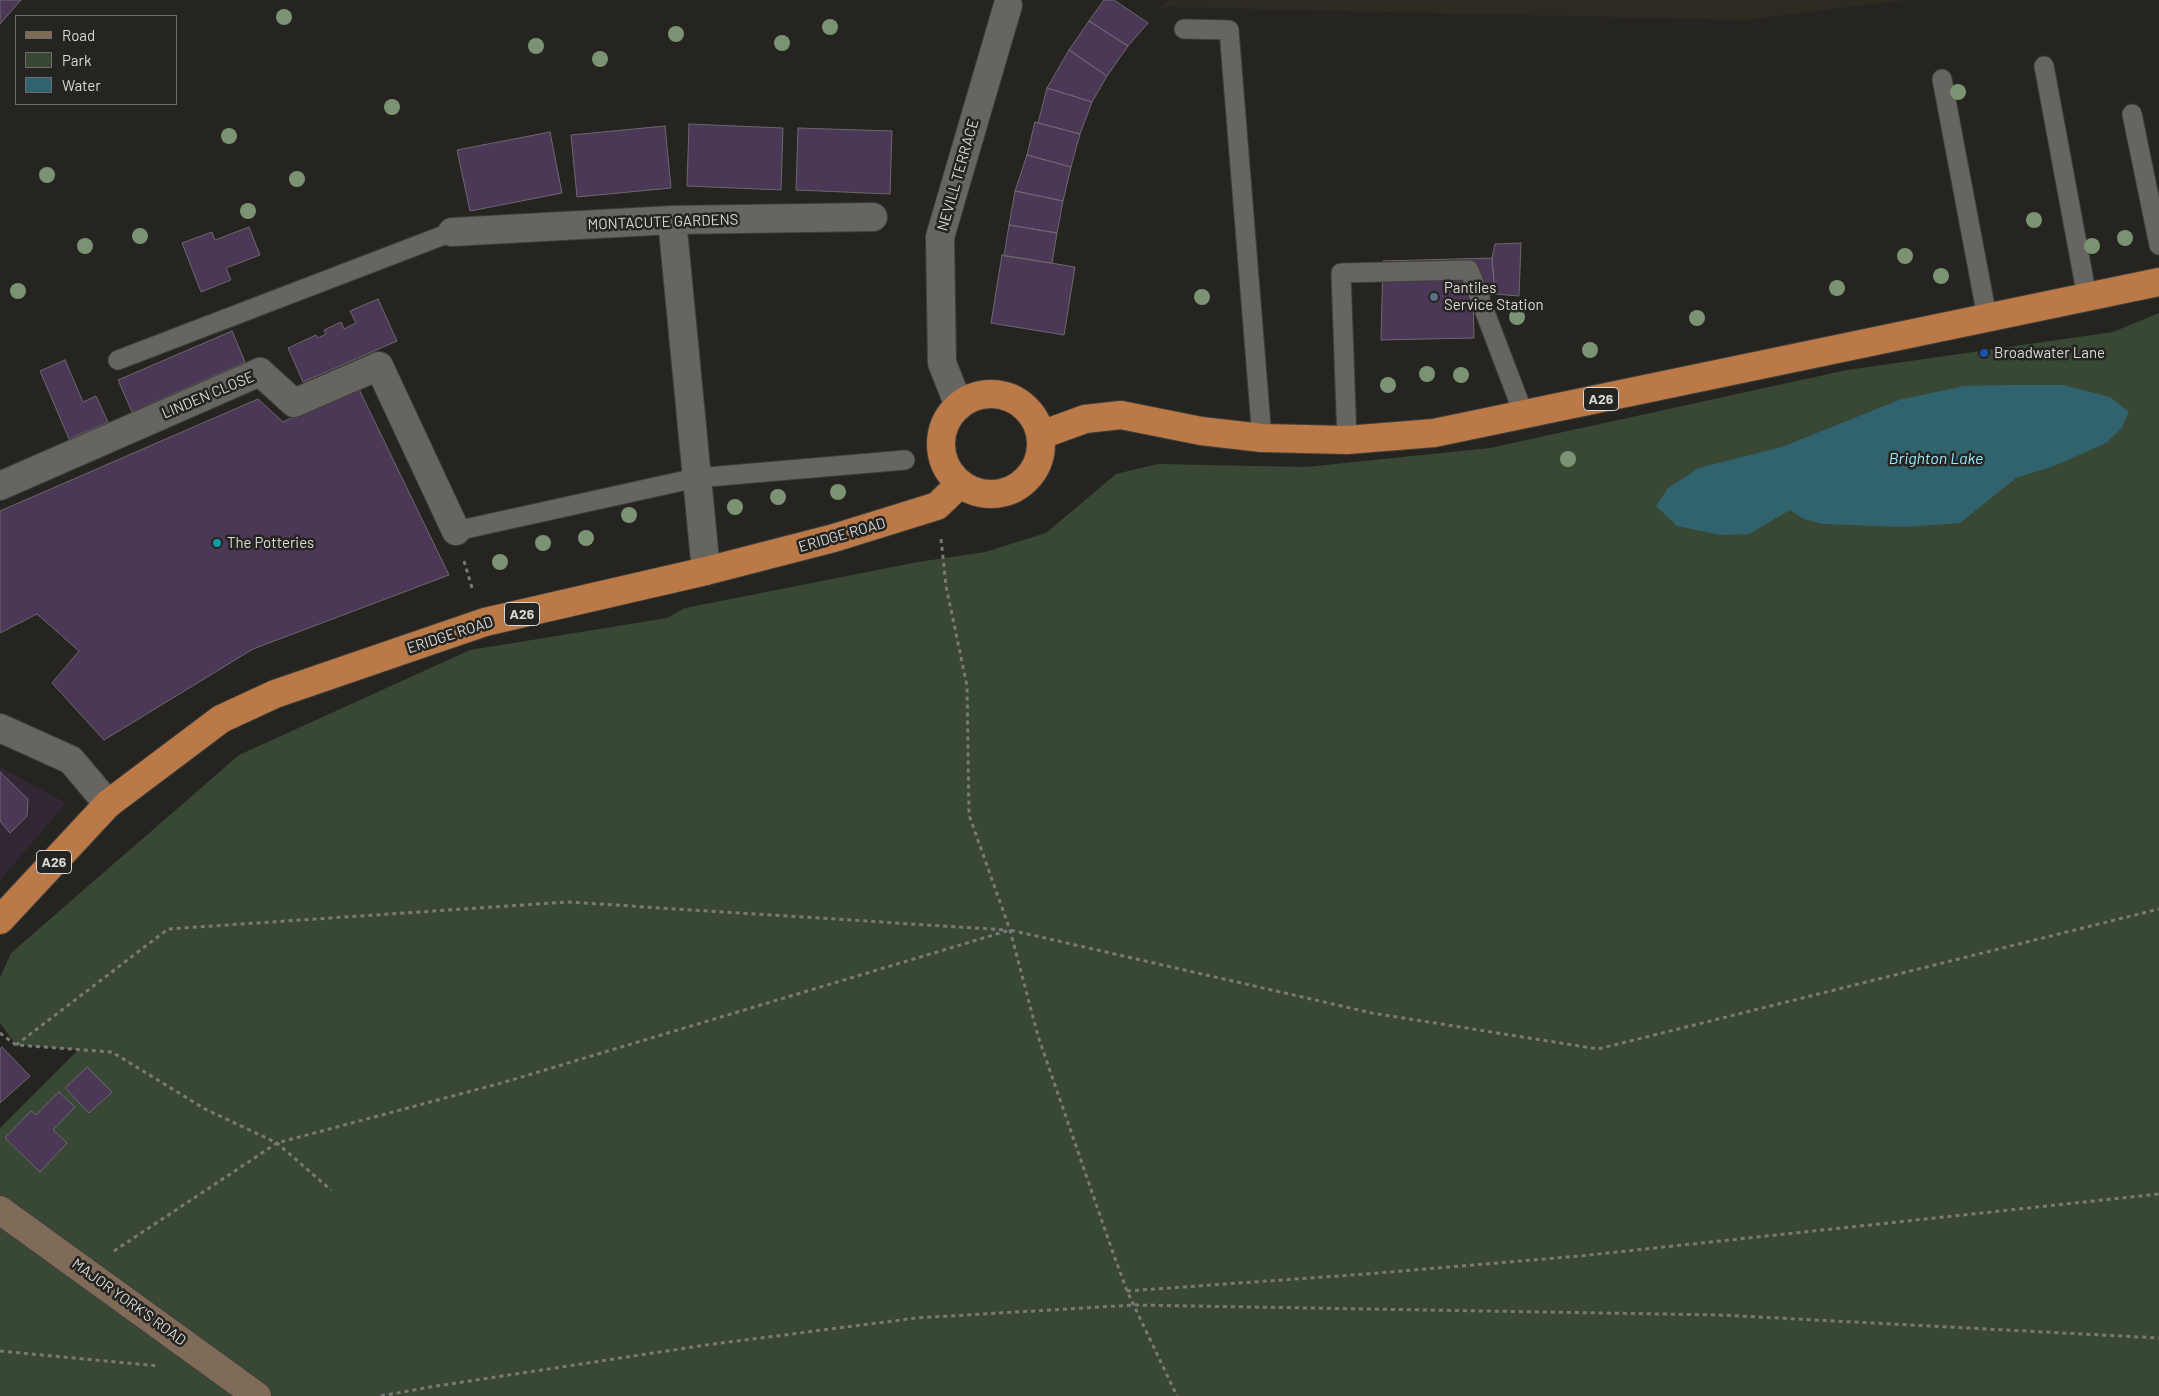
<!DOCTYPE html>
<style>
body{margin:0}
#map{position:relative;width:2159px;height:1396px;overflow:hidden;background:#252421;font-family:Barlow,sans-serif}
canvas{display:block}
.legend{position:absolute;left:15px;top:15px;width:162px;height:90px;box-sizing:border-box;background:#252421;border:1px solid #6d6c6a;margin:0;padding:6px 9px;list-style:none;font-size:15px;color:#dad9d7}
.legend li{display:flex;align-items:center;gap:10px;height:25px}
.legend b{width:25px;border:1px solid #6d6c6a}
</style>
<div id="map">
<canvas width="2159" height="1396"></canvas>
<ul class="legend">
<li><b style="height:6px;background:#806b59"></b>Road</li>
<li><b style="height:14px;background:#394835"></b>Park</li>
<li><b style="height:14px;background:#31636f"></b>Water</li>
</ul>
</div>
<script>
const context = document.querySelector('canvas').getContext('2d');
context.lineJoin = 'round';
function fillPath(path, color) {
  context.fillStyle = color;
  context.fill(path, 'evenodd');
}
function toPath(rows) {
  const path = new Path2D();
  for (const r of rows) {
    if (r.length === 3) {
      path.moveTo(r[0] + r[2], r[1]);
      path.arc(r[0], r[1], r[2], 0, 2 * Math.PI);
      continue;
    }
    path.moveTo(r[0], r[1]);
    for (let i = 2; i < r.length; i += 2) path.lineTo(r[i], r[i + 1]);
  }
  return path;
}
function strokePath(path, color, width, dash) {
  context.strokeStyle = color;
  context.lineWidth = width;
  context.lineCap = dash ? 'butt' : 'round';
  context.setLineDash(dash || []);
  context.stroke(path);
}
function write(font, color, halo, rows, align = 'center') {
  context.font = font + ' Barlow,sans-serif';
  context.lineWidth = 5;
  context.setLineDash([]);
  context.textBaseline = 'middle';
  context.strokeStyle = halo;
  context.fillStyle = color;
  for (const [text, x, y, turn = 0] of rows) {
    context.save();
    context.translate(x, y);
    context.rotate((+turn || 0) * Math.PI / 180);
    context.textAlign = isNaN(turn) ? turn : align;
    if (halo) context.strokeText(text, 0, 0);
    context.fillText(text, 0, 0);
    context.restore();
  }
}
fillPath(toPath([
 [0,767,66,803,0,880]
]), '#332735');
fillPath(toPath([
 [1169,0,1908,0,1746,20,1161,7]
]), '#2d2a21');
fillPath(toPath([
 [2159,313,2159,1396,0,1396,0,1128,78,1050,16,1045,0,1023,0,978,11,953,239,755,470,650,667,618,685,608,918,562,985,552,1046,533,1116,474,1158,464,1306,467,1490,448,1847,370,2113,332]
]), '#394835');
fillPath(toPath([
 [2010,385,2063,385,2110,397,2129,412,2121,429,2106,443,2054,466,2016,478,1960,523,1905,527,1823,524,1804,519,1790,510,1749,534,1721,535,1677,526,1656,506,1668,488,1699,468,1782,447,1899,400,1964,386]
]), '#31636f');
const building = toPath([
 [0,0,21,0,0,24,0,0],
 [1104,0,1114,0,1148,23,1128,46,1089,21,1104,0],
 [1089,21,1128,46,1107,76,1069,50,1089,21],
 [1069,50,1107,76,1092,102,1047,88,1069,50],
 [1047,88,1092,102,1080,134,1038,123,1047,88],
 [1035,122,1080,134,1071,167,1027,155,1035,122],
 [689,124,783,128,781,190,687,186,689,124],
 [665,126,671,188,577,197,571,135,665,126],
 [798,128,892,131,890,194,796,190,798,128],
 [550,132,562,193,470,211,457,150,550,132],
 [1027,155,1071,167,1063,201,1015,191,1027,155],
 [1015,191,1063,201,1057,233,1009,225,1015,191],
 [1009,225,1057,233,1052,263,1004,256,1009,225],
 [249,227,260,255,226,268,231,280,201,292,182,243,212,232,215,240,249,227],
 [1521,243,1519,296,1495,294,1492,258,1495,244,1521,243],
 [1002,255,1075,267,1064,335,991,323,1002,255],
 [1492,258,1495,294,1473,299,1474,338,1381,340,1383,261,1492,258],
 [378,299,397,341,303,382,288,348,316,335,318,338,326,334,324,330,341,322,344,329,356,323,350,311,378,299],
 [232,331,245,362,132,412,118,380,232,331],
 [65,360,83,402,96,396,108,422,69,439,40,371,65,360],
 [357,385,449,575,253,649,104,740,52,683,79,651,37,614,0,633,0,511,258,399,283,422,357,385],
 [0,772,28,799,27,816,10,833,0,821,0,772],
 [2,1047,30,1076,0,1103,0,1049,2,1047],
 [87,1067,112,1092,89,1113,65,1088,87,1067],
 [59,1092,75,1107,53,1130,67,1143,40,1172,5,1138,31,1111,36,1115,59,1092]
]);
fillPath(building, '#4b3756');
strokePath(building, '#6c696d', 1);
const lane = toPath([
 [1184,29,1229,30,1262,438],
 [2044,66,2087,297],
 [1942,79,1987,317],
 [2132,114,2159,245],
 [118,360,452,232],
 [1347,440,1341,273,1469,270,1524,415],
 [456,531,696,478,905,460]
]);
const street = toPath([
 [672,220,706,571],
 [452,232,672,220,873,217],
 [959,406,942,363,940,237,1008,5],
 [0,486,260,372,294,403,379,366,456,531],
 [0,728,71,760,108,804]
]);
const secondary = toPath([
 [0,1210,257,1396]
]);
const highway = toPath([
 [991,444,50],
 [1041,435,1085,419,1121,415,1201,431,1262,438,1347,440,1434,433,2159,282],
 [0,920,108,804,221,719,275,694,485,622,706,571,834,538,937,506,960,484]
]);
strokePath(lane, '#3f3f3b', 21);
strokePath(street, '#3f3f3b', 30);
strokePath(secondary, '#3f3f3b', 30);
strokePath(highway, '#3f3f3b', 30);
strokePath(toPath([
 [941,539,946,586,967,686,969,815,1010,930,1038,1036,1112,1250,1127,1291,1177,1396],
 [464,561,473,591],
 [0,1033,16,1045,112,1052,205,1109,277,1143,331,1190],
 [16,1045,168,929,567,902,1007,930],
 [114,1251,277,1143,505,1082,1010,930,1372,1013,1598,1049,2159,909],
 [1127,1291,1366,1274,1580,1256,2159,1194],
 [0,1351,158,1366],
 [381,1396,430,1387,706,1345,916,1318,1134,1305,1720,1315,2159,1338]
]), '#7a7976', 3, [4, 4]);
strokePath(lane, '#666560', 19);
strokePath(street, '#666560', 28);
strokePath(secondary, '#806b59', 28);
strokePath(highway, '#bb7948', 28);
context.fillStyle = '#7b9372';
for (const [x, y] of [
 [284,17],
 [830,27],
 [676,34],
 [782,43],
 [536,46],
 [600,59],
 [1958,92],
 [392,107],
 [229,136],
 [47,175],
 [297,179],
 [248,211],
 [2034,220],
 [140,236],
 [2125,238],
 [85,246],
 [2092,246],
 [1905,256],
 [1941,276],
 [1837,288],
 [18,291],
 [1202,297],
 [1517,317],
 [1697,318],
 [1590,350],
 [1427,374],
 [1461,375],
 [1388,385],
 [1568,459],
 [838,492],
 [778,497],
 [735,507],
 [629,515],
 [586,538],
 [543,543],
 [500,562]
]) {
  context.beginPath();
  context.arc(x, y, 8, 0, 2 * Math.PI);
  context.fill();
}
for (const [x, y, r, color] of [
 [1434,297,5,"#5c6f8a"],
 [1984,353,5,"#1a4fb4"],
 [217,543,5,"#0f9aa8"]
]) {
  const dot = new Path2D();
  dot.arc(x, y, r, 0, 2 * Math.PI);
  context.fillStyle = color;
  context.fill(dot);
  strokePath(dot, '#252421', 2);
}
for (const [x, y, w] of [
 [1601,399,35],
 [522,614,35],
 [54,862,35]
]) {
  const box = new Path2D();
  box.roundRect(x - w / 2, y - 11.5, w, 23, 4);
  context.fillStyle = '#252421';
  context.fill(box);
  strokePath(box, '#dad9d7', 1);
}
write('bold 14px', '#dad9d7', null, [
 ["A26",1601,399],
 ["A26",522,614],
 ["A26",54,862]
]);
write('15px', '#dad9d7', '#252421', [
 ["NEVILL TERRACE",958,175,-74],
 ["MONTACUTE GARDENS",663,222,-2],
 ["LINDEN CLOSE",208,395,-23],
 ["ERIDGE ROAD",842,535,-16],
 ["ERIDGE ROAD",450,635,-18],
 ["MAJOR YORK'S ROAD",129,1302,36]
]);
write('15px', '#dad9d7', '#252421', [
 ["Pantiles",1444,288],
 ["Service Station",1444,305],
 ["Broadwater Lane",1994,353],
 ["The Potteries",227,543]
], 'left');
write('italic 16px', '#95eaff', '#252421', [
 ["Brighton Lake",1936,459]
]);
</script>
